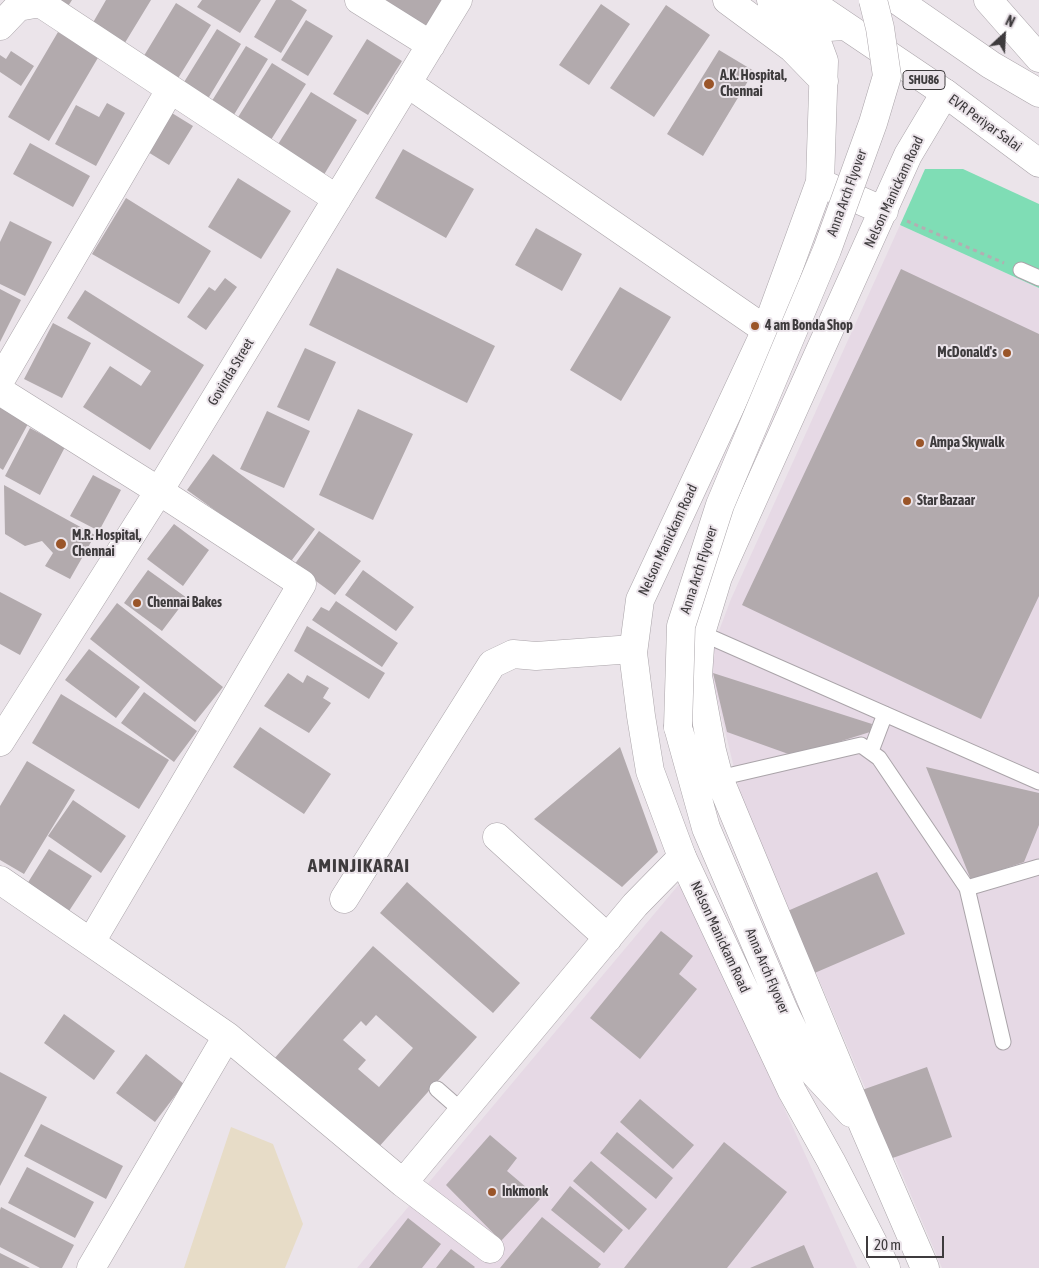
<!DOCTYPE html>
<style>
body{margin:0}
#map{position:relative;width:1039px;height:1268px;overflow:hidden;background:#ebe4ea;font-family:"Asap Condensed",sans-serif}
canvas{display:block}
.north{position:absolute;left:979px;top:10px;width:50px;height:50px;-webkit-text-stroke:4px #ebe4ea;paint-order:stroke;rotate:25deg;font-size:14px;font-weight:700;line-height:20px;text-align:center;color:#3e3b3d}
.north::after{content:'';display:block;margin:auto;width:18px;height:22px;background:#3e3b3d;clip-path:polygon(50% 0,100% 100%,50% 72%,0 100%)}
.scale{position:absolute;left:866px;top:1236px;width:78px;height:22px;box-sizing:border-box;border:2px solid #3e3b3d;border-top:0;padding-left:6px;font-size:15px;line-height:18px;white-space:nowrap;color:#3e3b3d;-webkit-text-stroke:4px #ebe4ea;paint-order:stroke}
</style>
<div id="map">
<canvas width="1039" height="1268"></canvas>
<div class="north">N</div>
<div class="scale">20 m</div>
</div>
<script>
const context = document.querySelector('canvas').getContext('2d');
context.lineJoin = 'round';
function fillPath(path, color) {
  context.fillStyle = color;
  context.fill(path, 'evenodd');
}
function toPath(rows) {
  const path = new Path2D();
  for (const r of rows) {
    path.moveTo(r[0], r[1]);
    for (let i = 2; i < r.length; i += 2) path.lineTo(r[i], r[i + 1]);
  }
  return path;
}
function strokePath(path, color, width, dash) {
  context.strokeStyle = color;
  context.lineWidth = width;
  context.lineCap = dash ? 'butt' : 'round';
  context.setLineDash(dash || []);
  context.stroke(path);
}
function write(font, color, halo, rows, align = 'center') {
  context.font = font + ' "Asap Condensed",sans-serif';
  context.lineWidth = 4;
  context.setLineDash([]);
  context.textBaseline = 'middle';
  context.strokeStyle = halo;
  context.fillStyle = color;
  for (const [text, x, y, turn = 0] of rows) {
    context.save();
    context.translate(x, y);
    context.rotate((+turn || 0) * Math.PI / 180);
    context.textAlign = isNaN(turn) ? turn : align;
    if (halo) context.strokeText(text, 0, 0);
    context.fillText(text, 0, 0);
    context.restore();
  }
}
fillPath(toPath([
 [900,225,1039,288,1039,1268,942,1268,741,797,708,660,731,599],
 [681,882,857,1268,357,1268]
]), '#e6d9e5');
fillPath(toPath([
 [231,1127,273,1144,303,1224,285,1268,184,1268]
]), '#e7dcc7');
fillPath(toPath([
 [925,169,963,169,1039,204,1039,288,900,225]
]), '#7fddb5');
fillPath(toPath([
 [46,0,72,0,65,11],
 [106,0,151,0,123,46,91,26],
 [202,0,261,0,240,33,197,7],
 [276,0,291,0,307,10,281,53,254,37],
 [383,0,442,0,426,26],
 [176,3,211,25,177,80,142,59],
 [601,4,630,24,589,85,559,65],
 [666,5,710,35,654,117,610,88],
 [306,20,333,36,308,76,281,60],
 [217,29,241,44,206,102,181,87],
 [58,32,99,56,49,141,8,117],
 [367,39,402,61,368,115,333,94],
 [246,46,268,59,232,118,210,104],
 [719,50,754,71,703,156,667,134],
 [11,51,34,66,21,86,0,72,0,55,6,59],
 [272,63,306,84,269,143,235,122],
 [311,92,357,120,322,178,275,149],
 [107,103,125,113,96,166,55,144,76,105,99,117],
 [167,110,193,126,169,165,143,149],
 [30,143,90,176,73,207,13,174],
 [403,149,474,189,446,238,375,198],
 [238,178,291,211,261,259,208,227],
 [126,198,211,251,179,304,92,254],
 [10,221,52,242,25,296,0,284,0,242],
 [536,228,582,254,562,291,515,265],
 [337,268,495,346,467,403,309,325],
 [901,269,1039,334,1039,596,981,719,742,605],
 [225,278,237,287,206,330,187,317,209,287,215,291],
 [620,287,671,317,621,401,570,370],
 [0,289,21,300,0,342],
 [85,290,204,365,150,450,83,407,110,366,141,386,151,371,67,318],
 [53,323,91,343,62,398,24,379],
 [305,348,336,362,309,421,277,407],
 [0,407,29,422,3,470,0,468],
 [358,409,413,434,373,520,319,495],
 [267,411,310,431,284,488,240,469],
 [30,428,65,447,40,495,5,476],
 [213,454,315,529,289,564,187,490],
 [93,475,121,490,99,531,70,516],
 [4,485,95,535,70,579,45,566,53,553,42,541,25,546,5,534],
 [174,524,209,550,183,586,147,559],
 [319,531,361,561,335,595,294,565],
 [148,570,187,598,162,631,124,603],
 [363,570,414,607,396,631,345,595],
 [0,592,42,614,20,655,0,644],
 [336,601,398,643,382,667,312,620,321,607,329,611],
 [117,603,223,687,195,722,90,639],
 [307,626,385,673,369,699,294,651],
 [89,649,140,687,116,718,65,680],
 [288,673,303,683,307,675,329,688,323,698,331,703,309,733,264,706],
 [713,673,872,724,870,732,794,756,727,732],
 [144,692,197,731,174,762,121,723],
 [61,694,169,760,139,809,32,743],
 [260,727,331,774,304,814,233,767],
 [620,747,658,852,622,887,534,819],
 [27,761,75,790,24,874,0,860,0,806],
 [926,767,1039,793,1039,825,1024,862,971,880],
 [73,800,126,836,101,873,48,836],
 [49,849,92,876,69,911,27,884],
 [877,872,905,934,803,978,776,916],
 [407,882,520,983,493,1013,380,913],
 [661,931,693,956,679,974,697,989,640,1059,590,1018],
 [373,946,477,1037,377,1149,274,1059],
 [376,1015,413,1048,379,1087,358,1069,366,1060,343,1040,361,1021,366,1026],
 [64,1014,115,1051,94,1080,44,1043],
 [146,1054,184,1084,155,1122,116,1093],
 [927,1067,952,1137,887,1160,862,1090],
 [0,1072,47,1097,0,1186],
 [640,1099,694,1145,673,1169,620,1122],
 [41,1124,123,1166,106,1199,24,1156],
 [617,1132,673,1178,656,1199,600,1153],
 [490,1135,517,1158,507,1171,540,1199,501,1241,446,1185],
 [724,1142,787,1192,727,1268,624,1268],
 [591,1161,647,1209,629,1230,573,1181],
 [27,1167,94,1202,75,1238,8,1203],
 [570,1186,623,1230,604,1253,551,1210],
 [1,1207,74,1245,62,1268,40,1268,0,1247,0,1210],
 [542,1217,601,1264,598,1268,500,1268],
 [408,1218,441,1244,422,1268,369,1268],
 [804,1245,814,1268,750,1268],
 [451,1249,475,1267,474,1268,436,1268],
 [0,1253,30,1268,0,1268]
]), '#b2aaad');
const lane = toPath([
 [1021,270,1039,278],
 [701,633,1039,782],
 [871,751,885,714],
 [719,778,861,745,879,758,967,888,1003,1042],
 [967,888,1039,867],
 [437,1089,462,1111]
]);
const street = toPath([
 [359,0,431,45],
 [0,26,18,7,40,3,337,199],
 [407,83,766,330],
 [0,381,170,90],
 [0,391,159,491,302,584,91,942],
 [0,742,159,491,458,0],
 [497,837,608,938],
 [0,880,227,1036,403,1183,490,1249],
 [344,899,492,664,513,654,536,656,633,649],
 [403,1183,635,905,682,857],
 [91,1268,227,1036]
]);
const secondary = toPath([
 [727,0,792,48,824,81],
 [771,0,789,13,806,28,817,42,824,61,820,182,766,330,640,600,633,653,641,716,650,771,682,857,792,1091,831,1161,886,1268],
 [988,0,1039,58],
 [825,185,884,211],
 [678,727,706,828,784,1011,815,1074,851,1113],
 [925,1268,864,1127,719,778,712,751,698,676,701,633,718,577,908,155,945,93]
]);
const primary = toPath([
 [807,0,945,93,1039,163],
 [897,0,991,65,1039,93],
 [770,31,843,26]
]);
strokePath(lane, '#aaa4a9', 17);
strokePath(street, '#aaa4a9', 29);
strokePath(secondary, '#aaa4a9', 29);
strokePath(primary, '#aaa4a9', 29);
strokePath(toPath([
 [907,221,1004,263]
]), '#b3aeb2', 3, [4, 4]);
strokePath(lane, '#fff', 15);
strokePath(street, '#fff', 28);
strokePath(secondary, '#fff', 28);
strokePath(primary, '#fff', 28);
const secondaryBridge = toPath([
 [678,727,681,626,720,505,827,250,873,123,887,76,880,28,873,0]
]);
strokePath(secondaryBridge, '#aaa4a9', 29, []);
strokePath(secondaryBridge, '#fff', 28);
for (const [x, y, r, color] of [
 [709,84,6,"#9a5529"],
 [755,326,5,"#9a5529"],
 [1007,353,5,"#9a5529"],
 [920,443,5,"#9a5529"],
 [907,501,5,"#9a5529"],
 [61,544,6,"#9a5529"],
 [137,603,5,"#9a5529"],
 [492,1192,5,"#9a5529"]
]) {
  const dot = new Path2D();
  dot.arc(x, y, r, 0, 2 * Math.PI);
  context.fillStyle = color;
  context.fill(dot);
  strokePath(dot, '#ebe4ea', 2);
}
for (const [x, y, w] of [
 [924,80,42]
]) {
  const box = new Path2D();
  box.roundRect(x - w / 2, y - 9.5, w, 19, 4);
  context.fillStyle = '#ebe4ea';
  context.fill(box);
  strokePath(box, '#3e3b3d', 1);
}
write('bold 12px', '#3e3b3d', null, [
 ["SHU86",924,80]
]);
write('bold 14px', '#3e3b3d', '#ebe4ea', [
 ["A.K. Hospital,",720,76],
 ["Chennai",720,92],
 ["4 am Bonda Shop",765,326],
 ["McDonald's",997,353,"right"],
 ["Ampa Skywalk",930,443],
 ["Star Bazaar",917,501],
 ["M.R. Hospital,",72,536],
 ["Chennai",72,552],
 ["Chennai Bakes",147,603],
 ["Inkmonk",502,1192]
], 'left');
write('14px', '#3e3b3d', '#ebe4ea', [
 ["EVR Periyar Salai",985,123,36],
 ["Nelson Manickam Road",894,192,-65],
 ["Anna Arch Flyover",847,193,-70],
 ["Govinda Street",231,372,-59],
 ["Nelson Manickam Road",668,540,-65],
 ["Anna Arch Flyover",699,570,-72],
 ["Nelson Manickam Road",720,937,65],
 ["Anna Arch Flyover",767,971,67]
]);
context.letterSpacing = '1px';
write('bold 19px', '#3e3b3d', '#ebe4ea', [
 ["AMINJIKARAI",359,866]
]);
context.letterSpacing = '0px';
</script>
